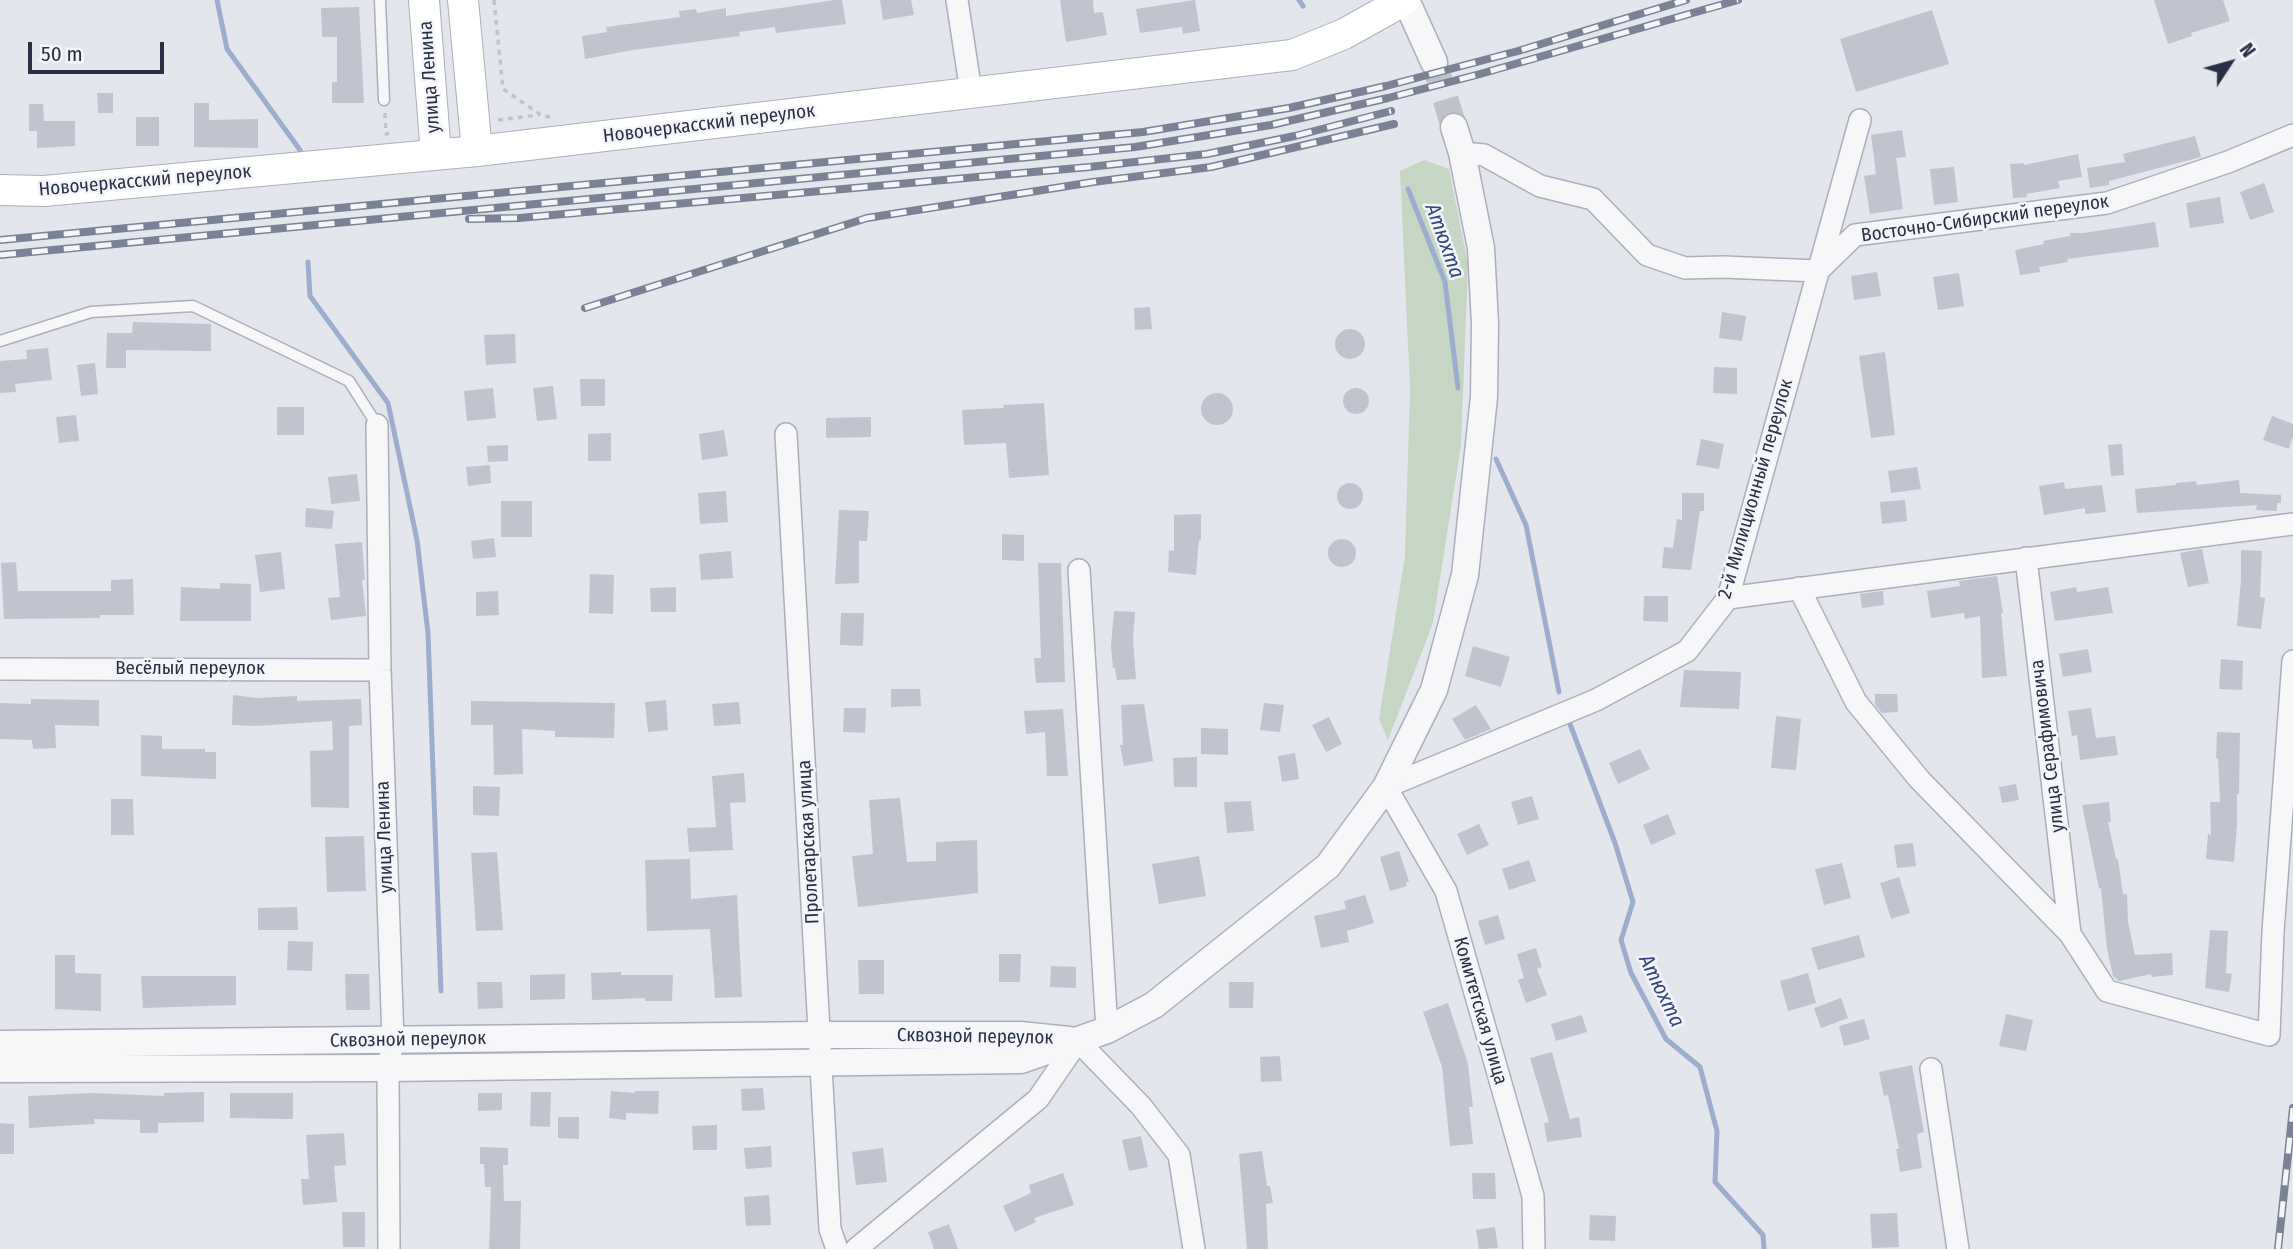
<!DOCTYPE html>
<meta charset="utf-8">
<style>
body{margin:0}
#map{position:relative;width:2293px;height:1249px;overflow:hidden;background:#e3e6ec;font-family:"Fira Sans Condensed",sans-serif}
canvas{display:block}
.north{position:absolute;left:2195px;top:28px;width:70px;height:70px;-webkit-text-stroke:5px #f4f5f9;paint-order:stroke;rotate:54deg;font-size:19px;font-weight:700;line-height:28px;text-align:center;color:#2a3045}
.north::after{content:'';display:block;margin:auto;width:24px;height:32px;background:#2a3045;clip-path:polygon(50% 0,100% 100%,50% 72%,0 100%)}
.scale{position:absolute;left:28px;top:42px;width:136px;height:32px;box-sizing:border-box;border:4px solid #2a3045;border-top:0;padding-left:9px;font-size:21px;line-height:24px;white-space:nowrap;color:#2a3045;-webkit-text-stroke:5px #f4f5f9;paint-order:stroke}
</style>
<div id="map">
<canvas width="2293" height="1249"></canvas>
<div class="north">N</div>
<div class="scale">50 m</div>
</div>
<script>
const context = document.querySelector('canvas').getContext('2d');
context.lineJoin = 'round';
function fillPath(path, color) {
  context.fillStyle = color;
  context.fill(path, 'evenodd');
}
function toPath(rows) {
  const path = new Path2D();
  for (const r of rows) {
    if (r.length === 3) {
      path.moveTo(r[0] + r[2], r[1]);
      path.arc(r[0], r[1], r[2], 0, 2 * Math.PI);
      continue;
    }
    path.moveTo(r[0], r[1]);
    for (let i = 2; i < r.length; i += 2) path.lineTo(r[i], r[i + 1]);
  }
  return path;
}
function strokePath(path, color, width, dash) {
  context.strokeStyle = color;
  context.lineWidth = width;
  context.lineCap = dash ? 'butt' : 'round';
  context.setLineDash(dash || []);
  context.stroke(path);
}
function write(font, color, halo, rows, align = 'center') {
  context.font = font + ' "Fira Sans Condensed",sans-serif';
  context.lineWidth = 5;
  context.setLineDash([]);
  context.textBaseline = 'middle';
  context.strokeStyle = halo;
  context.fillStyle = color;
  for (const [text, x, y, turn = 0] of rows) {
    context.save();
    context.translate(x, y);
    context.rotate((+turn || 0) * Math.PI / 180);
    context.textAlign = isNaN(turn) ? turn : align;
    if (halo) context.strokeText(text, 0, 0);
    context.fillText(text, 0, 0);
    context.restore();
  }
}
fillPath(toPath([
 [1424,160,1449,169,1468,264,1461,445,1433,623,1388,740,1379,719,1405,556,1410,388,1400,171]
]), '#c6d6c4');
strokePath(toPath([
 [217,0,227,49,300,150],
 [1299,0,1303,6],
 [1408,189,1445,282,1458,388],
 [308,262,310,296,388,403,417,540,428,633,441,991],
 [1496,459,1526,525,1559,692],
 [1570,724,1615,843,1633,902,1621,940,1631,973,1666,1039,1700,1067,1717,1131,1715,1182,1763,1235,1764,1249]
]), '#9dadcd', 5);
fillPath(toPath([
 [835,0,842,0,846,24,776,33,775,27,739,32,740,36,633,50,585,59,582,36,607,32,606,27,680,17,679,11,696,9,697,13,726,8,726,16],
 [880,0,911,0,914,15,883,20],
 [1060,0,1093,0,1094,13,1103,12,1107,35,1066,42],
 [1195,0,1200,31,1183,34,1182,27,1140,33,1136,9],
 [2154,0,2223,0,2230,21,2191,33,2192,36,2168,44],
 [359,7,364,103,332,103,332,82,337,82,337,37,322,37,321,8],
 [1932,10,1949,64,1856,92,1840,39],
 [97,93,113,93,113,113,98,113],
 [194,103,209,103,209,120,258,119,258,148,194,147],
 [29,104,43,104,44,121,75,121,75,146,37,148,37,131,29,131],
 [136,117,159,117,159,146,136,146],
 [1902,130,1906,157,1896,158,1903,209,1870,214,1864,176,1876,174,1871,135],
 [2195,136,2201,157,2109,181,2109,185,2090,188,2087,168,2125,162,2123,154],
 [2078,154,2082,177,2058,181,2060,188,2026,194,2027,197,2013,198,2010,164,2024,163,2024,165],
 [1954,167,1958,202,1934,205,1930,169],
 [2264,183,2274,212,2250,220,2240,192],
 [2220,197,2224,223,2190,228,2186,203],
 [2155,222,2159,247,2067,259,2068,262,2039,267,2040,272,2020,275,2015,250,2044,244,2043,241,2070,236,2070,233,2084,233],
 [1877,272,1881,296,1854,300,1851,276],
 [1959,273,1964,306,1938,310,1933,277],
 [1150,307,1152,329,1135,330,1134,308],
 [1722,312,1746,316,1742,341,1719,338],
 [133,322,211,324,211,351,126,350,126,368,106,368,107,333,132,333],
 [1350,344,15],
 [515,334,516,363,486,365,484,335],
 [48,348,52,380,15,384,16,392,0,393,0,361,27,359,26,350],
 [1885,352,1895,435,1871,438,1859,356],
 [95,363,98,394,81,396,77,365],
 [1714,367,1737,368,1737,394,1713,393],
 [580,379,605,379,605,406,581,406],
 [553,386,557,419,537,421,533,388],
 [1356,401,13],
 [493,388,496,418,467,421,464,391],
 [1217,409,16],
 [1044,403,1049,475,1009,478,1006,443,964,445,962,410,1004,408,1003,405],
 [277,407,304,407,304,435,277,435],
 [76,415,79,441,59,443,56,417],
 [2272,416,2293,424,2293,436,2289,449,2263,440],
 [871,417,871,437,826,438,826,418],
 [724,430,728,456,702,460,699,434],
 [611,433,611,461,588,461,588,434],
 [1701,439,1724,444,1719,469,1696,465],
 [2122,444,2124,475,2111,476,2108,445],
 [508,445,508,461,488,462,487,446],
 [490,465,491,483,468,486,466,467],
 [1917,467,1921,489,1891,493,1888,471],
 [357,474,360,501,331,504,328,477],
 [2239,480,2240,493,2281,495,2281,503,2277,503,2277,511,2256,510,2257,505,2137,513,2135,489,2176,485,2176,483,2196,481,2197,485],
 [2064,482,2065,489,2102,485,2106,512,2085,514,2085,508,2044,515,2039,486],
 [1350,496,13],
 [726,491,728,522,700,524,698,493],
 [1682,493,1704,493,1704,511,1700,511,1691,570,1662,568,1664,547,1673,548,1677,519,1682,520],
 [1905,500,1907,521,1882,524,1880,502],
 [501,501,532,501,532,537,501,537],
 [306,508,334,511,332,529,305,527],
 [839,510,869,511,867,541,859,541,859,583,835,584],
 [1201,514,1201,540,1199,540,1196,575,1168,572,1169,550,1174,551,1174,515],
 [1002,534,1024,535,1024,561,1002,560],
 [494,538,496,557,473,559,471,541],
 [1342,553,14],
 [362,542,365,580,362,580,366,616,331,620,328,598,340,597,335,544],
 [2202,549,2209,583,2188,587,2180,553],
 [2241,550,2262,551,2260,597,2265,598,2261,629,2237,626,2241,580],
 [731,551,733,578,701,580,699,554],
 [281,552,285,589,260,592,255,555],
 [16,562,18,591,111,591,111,580,133,579,134,615,100,615,100,618,4,619,1,563],
 [1038,563,1061,563,1065,682,1036,683,1034,658,1041,658],
 [590,574,614,575,613,614,589,613],
 [1997,576,2003,613,2001,613,2007,676,1982,678,1980,616,1965,619,1964,613,1931,618,1927,591,1960,586,1959,581],
 [220,583,251,584,251,621,180,621,181,587,220,589],
 [676,587,676,612,651,612,650,588],
 [2076,587,2077,592,2108,587,2113,613,2055,621,2050,592],
 [498,591,499,615,476,616,476,592],
 [1883,591,1884,605,1862,608,1860,594],
 [1644,596,1668,596,1668,622,1643,621],
 [1114,611,1135,612,1133,639,1136,679,1117,680,1115,668,1113,668,1111,646],
 [841,613,864,613,863,646,840,645],
 [1473,646,1510,657,1501,687,1465,676],
 [2088,649,2092,672,2063,677,2059,654],
 [2221,659,2243,661,2242,690,2219,689],
 [1684,670,1741,672,1739,709,1680,707],
 [891,689,920,689,921,706,891,707],
 [1875,694,1897,694,1898,712,1882,713,1875,705],
 [233,695,257,698,297,696,297,701,361,699,362,725,349,726,349,808,311,807,310,751,333,750,332,721,256,726,232,725],
 [31,699,99,700,99,726,55,725,56,748,33,749,32,740,0,739,0,703,31,704],
 [666,700,668,730,648,732,645,702],
 [471,701,615,703,614,738,555,737,555,731,522,729,523,774,494,775,493,725,471,725],
 [739,702,741,724,714,726,712,704],
 [1264,703,1284,705,1280,732,1260,730],
 [1144,704,1153,761,1124,766,1120,745,1123,745,1121,705],
 [1476,705,1491,729,1465,740,1452,719],
 [844,708,866,708,865,733,843,732],
 [2091,708,2096,738,2115,736,2118,755,2080,760,2077,735,2072,736,2068,711],
 [1063,709,1068,776,1047,776,1045,732,1026,734,1024,711],
 [1776,716,1801,719,1796,770,1771,768],
 [1329,717,1342,744,1326,752,1312,725],
 [1201,728,1228,729,1228,755,1201,754],
 [2217,732,2240,733,2239,794,2237,794,2237,825,2234,862,2206,859,2208,834,2211,835,2210,802,2220,802,2218,759,2216,758],
 [141,735,162,736,162,749,205,749,205,752,216,752,216,779,141,776],
 [1640,749,1650,769,1618,784,1609,763],
 [1295,753,1299,779,1282,782,1278,756],
 [1197,757,1197,787,1174,787,1173,758],
 [744,773,746,802,730,803,733,850,689,852,687,828,716,827,712,776],
 [2016,784,2019,800,2002,803,1999,787],
 [473,786,500,787,499,816,473,815],
 [1532,796,1539,819,1518,825,1511,802],
 [900,798,907,862,936,861,936,842,977,840,978,893,858,907,852,856,873,854,869,800],
 [111,799,133,799,134,835,111,835],
 [1251,801,1254,831,1227,833,1224,802],
 [2109,802,2111,822,2108,822,2116,859,2118,859,2123,894,2127,894,2128,922,2135,955,2172,953,2173,975,2152,977,2151,974,2119,981,2113,976,2107,949,2101,888,2099,889,2082,805],
 [1668,814,1676,834,1651,845,1643,825],
 [1479,824,1489,845,1467,855,1457,834],
 [364,836,366,891,327,892,325,837],
 [1913,843,1916,866,1897,868,1894,845],
 [1399,851,1409,881,1406,883,1407,886,1390,891,1380,857],
 [497,852,503,930,476,931,471,853],
 [1199,856,1206,896,1159,904,1152,864],
 [690,859,691,899,737,895,742,997,715,998,710,929,647,931,645,860],
 [1529,860,1536,881,1509,890,1502,869],
 [1842,863,1851,898,1824,905,1815,869],
 [1899,877,1910,913,1891,919,1880,883],
 [1365,895,1374,923,1347,931,1349,942,1321,948,1314,916,1346,909,1344,901],
 [297,907,298,930,258,930,258,908],
 [1498,915,1505,939,1485,945,1478,921],
 [2210,930,2228,931,2226,973,2232,974,2229,992,2205,988],
 [1859,935,1865,957,1818,970,1811,948],
 [288,941,313,942,312,971,287,970],
 [1536,948,1542,967,1537,969,1547,995,1526,1003,1518,980,1524,978,1517,954],
 [999,954,1021,954,1020,982,999,982],
 [55,955,75,955,75,973,101,974,101,1011,55,1009],
 [858,960,884,960,884,994,859,994],
 [1051,966,1076,967,1076,988,1050,987],
 [621,972,621,975,673,975,672,1001,645,1001,645,998,592,1000,591,973],
 [1808,973,1816,1003,1788,1011,1780,981],
 [345,974,369,974,370,1010,346,1010],
 [565,974,565,999,530,1000,530,975],
 [141,976,236,976,236,1005,143,1008],
 [477,982,502,982,503,1008,478,1009],
 [1229,982,1254,982,1253,1008,1229,1008],
 [1841,998,1848,1018,1821,1028,1814,1008],
 [1448,1003,1468,1064,1473,1107,1469,1107,1473,1144,1450,1146,1442,1067,1423,1012],
 [2006,1014,2033,1020,2026,1051,1999,1046],
 [1582,1015,1587,1032,1556,1041,1551,1024],
 [1864,1019,1870,1039,1844,1046,1839,1026],
 [1552,1052,1570,1119,1579,1117,1582,1137,1547,1142,1544,1123,1549,1122,1530,1058],
 [1280,1056,1282,1081,1261,1082,1260,1057],
 [1912,1065,1924,1132,1917,1134,1922,1168,1900,1172,1896,1149,1899,1149,1888,1095,1884,1096,1879,1072],
 [763,1088,765,1110,742,1111,741,1089],
 [611,1091,635,1093,635,1091,659,1091,658,1114,626,1113,626,1120,609,1118],
 [204,1092,204,1122,158,1123,158,1133,140,1133,140,1120,94,1119,95,1124,29,1128,28,1096,93,1093,164,1096,164,1093],
 [531,1092,551,1092,550,1127,530,1126],
 [230,1093,293,1093,293,1119,230,1118],
 [478,1093,502,1093,502,1110,478,1111],
 [558,1117,579,1117,579,1139,558,1138],
 [0,1123,14,1124,14,1154,0,1154],
 [717,1125,717,1150,693,1150,692,1126],
 [344,1133,346,1165,334,1166,337,1202,303,1205,301,1179,309,1179,306,1135],
 [1141,1136,1148,1167,1129,1171,1122,1140],
 [771,1146,772,1167,746,1169,744,1148],
 [480,1147,508,1148,508,1165,503,1165,504,1201,521,1201,520,1249,489,1249,491,1187,485,1187,484,1164,480,1164],
 [883,1148,887,1182,856,1185,852,1152],
 [1262,1151,1267,1186,1270,1186,1273,1203,1266,1204,1268,1249,1247,1249,1239,1154],
 [1063,1173,1074,1205,1034,1218,1036,1222,1015,1232,1003,1206,1031,1193,1029,1185],
 [1472,1173,1495,1173,1496,1199,1473,1199],
 [769,1195,771,1225,746,1226,744,1197],
 [342,1212,365,1212,365,1247,343,1247],
 [1897,1213,1899,1247,1872,1248,1870,1214],
 [1590,1215,1616,1216,1615,1241,1589,1240],
 [949,1224,958,1249,934,1249,928,1232],
 [1495,1227,1498,1248,1479,1249,1476,1230]
]), '#c0c4cf');
strokePath(toPath([
 [1434,62,1454,127]
]), '#bec2cb', 26, [26, 13]);
const service = toPath([
 [380,0,384,100],
 [0,341,91,312,193,306,349,381,377,425]
]);
const minor = toPath([
 [957,0,971,92],
 [1462,153,1484,155,1540,186,1593,199,1647,255,1685,268,1723,267,1818,271,1855,235,2107,203,2228,162,2293,135],
 [377,425,380,670,393,1040,388,1068,389,1249],
 [786,434,830,1229,837,1249],
 [2026,558,2070,934],
 [1079,570,1107,1030],
 [1799,588,1856,702,1919,779,2070,934,2107,991,2269,1035,2273,932,2293,661],
 [1728,598,2293,524],
 [0,669,380,670],
 [1931,1069,1958,1249],
 [856,1249,1038,1099,1078,1041,1141,1106,1179,1155,1194,1249],
 [1534,1249,1533,1196,1446,891,1386,787,1596,700,1687,651,1728,598,1860,120]
]);
const tertiary = toPath([
 [1406,0,1434,62],
 [0,1044,820,1035,1020,1035,1069,1040],
 [0,1069,388,1068,1021,1060,1107,1030,1154,1005,1328,866,1386,787,1434,690,1465,575,1484,397,1485,324,1481,248,1462,153,1454,127]
]);
const secondary = toPath([
 [424,0,436,155],
 [463,0,477,151],
 [0,190,44,191,477,151,1292,55,1344,34,1405,0]
]);
strokePath(service, '#acafba', 13);
strokePath(minor, '#acafba', 24);
strokePath(tertiary, '#acafba', 29);
strokePath(secondary, '#acafba', 32);
strokePath(toPath([
 [494,0,503,89,541,115,550,117],
 [385,113,386,134,389,133],
 [498,120,539,115]
]), '#c2c3cb', 3.5, [5, 5]);
strokePath(service, '#f7f7fa', 10);
strokePath(minor, '#f7f7fa', 21);
strokePath(tertiary, '#f7f7fa', 26);
strokePath(secondary, '#fff', 30);
const rail = toPath([
 [469,219,519,218,1089,167,1207,154,1295,136,1391,111],
 [0,240,1143,132,1289,108,1386,86,1518,51,1686,0],
 [0,255,1135,147,1271,125,1388,98,1480,74,1738,0],
 [585,308,867,218,1093,182,1211,167,1394,124],
 [2278,1249,2293,1108]
]);
strokePath(rail, '#7c8296', 8);
strokePath(rail, '#f4f5f9', 5, [16]);
write('19px', '#2a3045', '#f4f5f9', [
 ["улица Ленина",430,77,-94],
 ["Новочеркасский переулок",709,124,-7],
 ["Новочеркасский переулок",145,181,-5],
 ["Восточно-Сибирский переулок",1985,219,-8],
 ["2-й Милиционный переулок",1756,489,-74],
 ["Весёлый переулок",190,669],
 ["улица Серафимовича",2048,746,-97],
 ["улица Ленина",385,837,-92],
 ["Пролетарская улица",809,842,-93],
 ["Комитетская улица",1480,1011,74],
 ["Сквозной переулок",975,1037,1],
 ["Сквозной переулок",408,1040,-1]
]);
write('italic 21px', '#32477c', '#f4f5f9', [
 ["Атюхта",1444,241,70],
 ["Атюхта",1661,991,64]
]);
</script>
